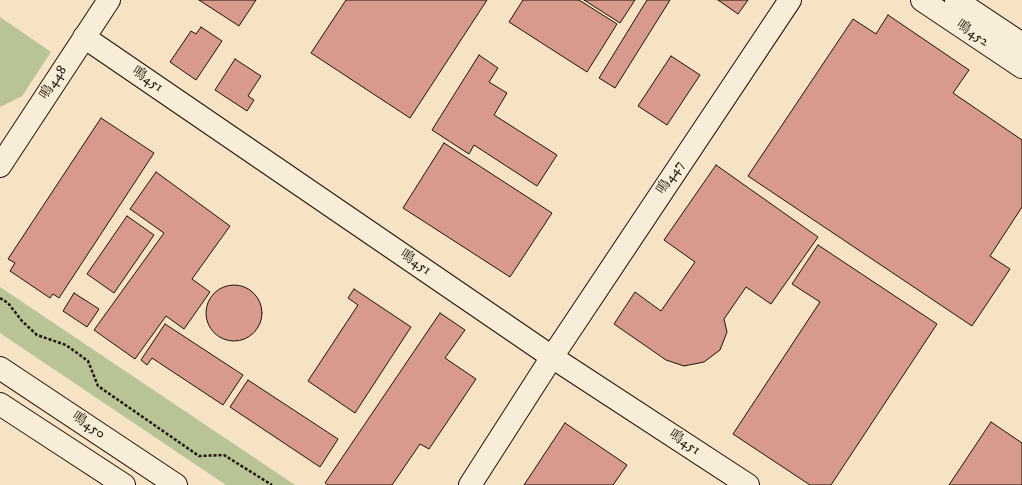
<!DOCTYPE html>
<meta charset="utf-8">
<style>
body{margin:0}
canvas{display:block;background:#f5e3c3}
</style>
<canvas width="1022" height="485"></canvas>
<script>
const context = document.querySelector('canvas').getContext('2d');
context.lineJoin = 'round';
function fillPath(path, color) {
  context.fillStyle = color;
  context.fill(path, 'evenodd');
}
function toPath(rows) {
  const path = new Path2D();
  for (const r of rows) {
    if (r.length === 3) {
      path.moveTo(r[0] + r[2], r[1]);
      path.arc(r[0], r[1], r[2], 0, 2 * Math.PI);
      continue;
    }
    path.moveTo(r[0], r[1]);
    for (let i = 2; i < r.length; i += 2) path.lineTo(r[i], r[i + 1]);
  }
  return path;
}
function strokePath(path, color, width, dash) {
  context.strokeStyle = color;
  context.lineWidth = width;
  context.lineCap = dash ? 'butt' : 'round';
  context.setLineDash(dash || []);
  context.stroke(path);
}
function write(font, color, halo, rows, align = 'center') {
  context.font = font + ' "IM FELL DW Pica","Noto Serif JP",serif';
  context.lineWidth = 3;
  context.setLineDash([]);
  context.textBaseline = 'middle';
  context.strokeStyle = halo;
  context.fillStyle = color;
  for (const [text, x, y, turn = 0] of rows) {
    context.save();
    context.translate(x, y);
    context.rotate((+turn || 0) * Math.PI / 180);
    context.textAlign = isNaN(turn) ? turn : align;
    if (halo) context.strokeText(text, 0, 0);
    context.fillText(text, 0, 0);
    context.restore();
  }
}
fillPath(toPath([
 [0,17,51,52,22,96,0,107],
 [0,287,295,485,226,485,0,333]
]), '#b9c496');
const building = toPath([
 [199,0,256,0,239,26,199,0],
 [346,0,487,0,410,118,311,53,346,0],
 [523,0,579,0,617,24,587,72,509,22,523,0],
 [584,0,635,0,620,23,584,0],
 [647,0,670,0,615,88,599,78,647,0],
 [718,0,748,0,738,14,718,0],
 [888,15,969,70,953,93,1022,140,1022,207,990,256,1010,269,972,326,748,176,853,19,876,34,888,15],
 [201,27,222,41,196,80,170,62,191,31,196,34,201,27],
 [479,55,498,68,489,82,507,93,494,115,557,155,537,186,474,145,469,154,432,130,479,55],
 [671,56,700,75,667,125,638,106,671,56],
 [235,59,261,76,248,96,254,100,247,111,215,90,235,59],
 [101,118,154,153,59,298,53,294,50,298,10,271,15,263,8,259,101,118],
 [444,143,552,213,510,277,403,208,444,143],
 [716,165,818,237,771,304,746,287,724,319,727,332,720,350,704,362,684,366,666,360,614,324,635,292,661,311,695,262,664,240,716,165],
 [156,172,230,226,192,279,210,292,184,329,166,316,135,359,94,330,164,233,130,209,156,172],
 [127,216,154,235,114,293,87,274,127,216],
 [818,245,937,324,831,485,810,485,733,434,820,302,792,284,818,245],
 [234,313,28],
 [354,289,411,327,355,413,308,381,358,305,348,298,354,289],
 [74,293,99,309,87,327,63,311,74,293],
 [440,313,465,330,445,358,476,379,429,449,420,444,392,485,328,485,325,483,440,313],
 [165,324,243,375,223,405,152,358,147,365,141,360,165,324],
 [248,380,338,439,320,467,230,407,248,380],
 [991,422,1022,443,1022,485,949,485,991,422],
 [565,423,627,465,613,485,524,485,565,423]
]);
fillPath(building, '#d89a8c');
strokePath(building, '#1f1407', 1);
const secondary = toPath([
 [922,0,1022,67],
 [956,0,1022,44],
 [84,37,552,357,748,485],
 [0,166,109,0],
 [0,368,176,485],
 [0,404,124,485],
 [470,485,552,357,790,0]
]);
strokePath(secondary, '#1f1407', 24);
strokePath(toPath([
 [0,298,8,303,22,321,37,335,66,345,88,361,98,386,199,456,224,455,272,485]
]), '#1f1407', 2.5, [3, 2]);
strokePath(secondary, '#f8edd8', 22);
write('14px', '#1f1407', '#f8edd8', [
 ["鳴452",972,34,34],
 ["鳴451",147,80,34],
 ["鳴448",54,83,-57],
 ["鳴447",671,178,-56],
 ["鳴451",415,263,34],
 ["鳴450",88,426,34],
 ["鳴451",684,443,33]
]);
</script>
